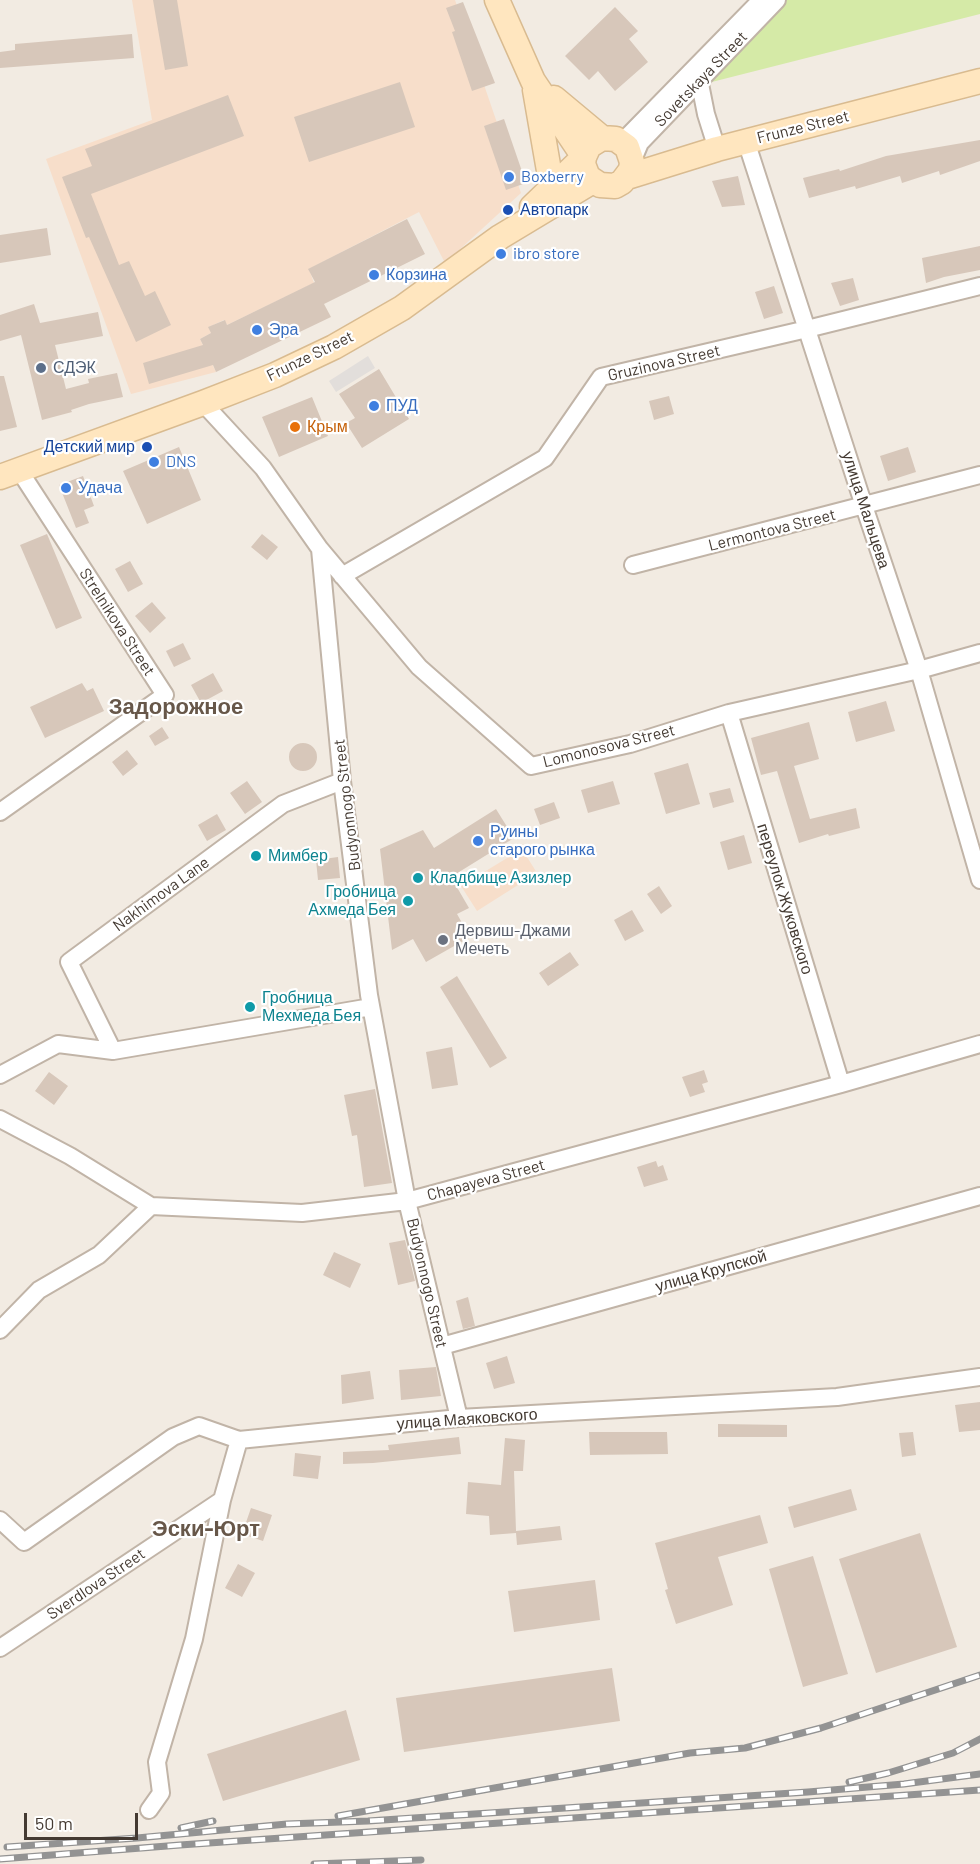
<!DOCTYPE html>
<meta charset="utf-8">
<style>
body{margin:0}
#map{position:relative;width:980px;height:1864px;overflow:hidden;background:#f2ebe2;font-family:Barlow,sans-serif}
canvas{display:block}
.scale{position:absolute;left:24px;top:1813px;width:114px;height:27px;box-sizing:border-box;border:3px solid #443a32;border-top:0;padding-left:8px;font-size:18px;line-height:21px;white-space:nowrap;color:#443a32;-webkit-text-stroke:4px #fff;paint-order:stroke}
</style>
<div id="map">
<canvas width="980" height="1864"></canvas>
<div class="scale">50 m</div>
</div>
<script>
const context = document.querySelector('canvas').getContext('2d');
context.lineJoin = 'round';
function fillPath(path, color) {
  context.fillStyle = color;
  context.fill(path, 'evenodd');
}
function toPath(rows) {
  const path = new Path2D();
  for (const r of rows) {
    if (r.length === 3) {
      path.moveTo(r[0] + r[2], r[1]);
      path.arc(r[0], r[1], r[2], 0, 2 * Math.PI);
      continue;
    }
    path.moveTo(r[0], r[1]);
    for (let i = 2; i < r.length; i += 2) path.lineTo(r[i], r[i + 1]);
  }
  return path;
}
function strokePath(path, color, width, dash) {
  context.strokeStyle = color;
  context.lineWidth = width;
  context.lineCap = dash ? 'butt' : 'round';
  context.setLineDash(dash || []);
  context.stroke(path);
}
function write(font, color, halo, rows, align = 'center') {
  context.font = font + ' Barlow,sans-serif';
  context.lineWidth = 4.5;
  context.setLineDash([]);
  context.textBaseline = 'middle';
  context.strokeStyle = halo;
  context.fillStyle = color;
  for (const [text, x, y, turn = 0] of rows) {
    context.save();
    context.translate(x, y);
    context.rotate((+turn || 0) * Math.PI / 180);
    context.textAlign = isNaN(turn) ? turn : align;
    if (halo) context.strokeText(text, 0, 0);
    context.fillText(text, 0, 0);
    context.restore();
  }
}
fillPath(toPath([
 [132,0,455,0,521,193,445,263,419,212,309,269,314,283,227,325,224,320,209,327,211,333,200,339,216,372,131,394,46,159,152,120],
 [522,849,537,873,477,911,461,886]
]), '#f7deca');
fillPath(toPath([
 [784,0,980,0,980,14,696,86]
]), '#d5eaa7');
fillPath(toPath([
 [368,356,375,368,336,392,329,381]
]), '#e2dedb');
fillPath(toPath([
 [153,0,177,0,188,66,165,70],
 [463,2,495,83,472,91,452,32,455,31,446,8],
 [615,7,638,31,629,39,648,62,615,91,598,71,589,80,565,56],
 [132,34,134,58,0,68,0,52,15,50,15,44],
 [400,82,415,127,309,162,294,117],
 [228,95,244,136,91,194,119,265,129,261,145,296,155,291,171,325,136,342,89,237,86,238,62,177,92,166,85,149],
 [504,119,526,183,506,190,484,126],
 [980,140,980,161,940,175,939,171,902,183,900,176,856,189,855,186,809,198,803,178,839,169,840,171,886,156],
 [738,176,745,205,722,207,712,181],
 [407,219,425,254,324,304,331,317,216,372,213,365,149,384,143,363,203,345,200,339,211,333,208,327,225,320,227,325,315,282,308,269],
 [47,228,51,255,0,263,0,235],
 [980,246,980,270,944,277,926,283,922,258],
 [853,278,859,300,840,306,831,283],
 [774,286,783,313,764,319,755,292],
 [34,304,40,323,98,312,103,336,55,345,66,389,89,383,88,379,117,373,123,397,89,404,71,410,72,412,42,420,21,335,0,341,0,315],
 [379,369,409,419,362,448,346,423,355,418,339,394],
 [0,376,4,376,17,427,0,431],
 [669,396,674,414,654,420,649,401],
 [312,397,328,436,279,457,262,417],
 [179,447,201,500,147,524,123,471],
 [908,447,916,472,888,481,880,456],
 [83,476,94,506,84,510,89,523,76,528,59,485],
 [47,534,82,618,56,629,20,545],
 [262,534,278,547,267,560,251,547],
 [130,561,143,584,128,592,115,569],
 [152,602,166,618,150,633,135,616],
 [183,643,191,659,174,667,166,651],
 [213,673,223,691,201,703,191,685],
 [82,683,87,691,93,688,104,711,45,738,30,707],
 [886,701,895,731,856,742,848,712],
 [809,722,819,759,794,766,810,819,856,808,860,828,829,836,828,834,799,843,777,771,761,775,751,738],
 [162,727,169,738,155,746,149,736],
 [303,757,14],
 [127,750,138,764,123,776,112,762],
 [688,763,700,804,666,814,654,773],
 [247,781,262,802,245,814,230,793],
 [613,781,620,804,588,813,581,790],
 [730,788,734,802,713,808,709,793],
 [554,802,560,818,540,825,534,809],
 [496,809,514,838,451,877,469,908,457,914,470,937,426,962,413,939,392,950,380,849,423,830,434,848],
 [217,814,226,830,207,841,198,825],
 [744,835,752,863,728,870,720,842],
 [338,857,340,878,318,880,316,860],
 [659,886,672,906,661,914,647,894],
 [632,910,644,931,625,941,614,920],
 [570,952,579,965,548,986,539,973],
 [457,976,507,1058,490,1068,440,987],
 [452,1047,458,1085,432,1089,426,1052],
 [704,1070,708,1082,702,1084,705,1092,690,1097,682,1077],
 [49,1072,68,1086,54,1105,35,1091],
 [375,1089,392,1183,364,1187,357,1135,352,1136,344,1095],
 [656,1161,658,1167,663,1165,668,1180,644,1187,637,1167],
 [405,1240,415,1281,398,1285,389,1243],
 [334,1252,361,1264,350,1288,323,1275],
 [468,1297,475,1326,463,1329,456,1301],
 [507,1356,515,1383,494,1389,486,1363],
 [436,1367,441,1396,401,1400,399,1370],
 [370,1371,374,1399,342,1404,341,1375],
 [980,1402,980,1430,959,1432,955,1405],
 [718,1424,787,1425,787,1437,718,1437],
 [589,1432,667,1432,668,1454,590,1455],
 [913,1432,916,1455,902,1457,899,1433],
 [459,1437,461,1454,373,1463,343,1464,343,1452,389,1450,388,1445],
 [505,1438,525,1440,523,1471,514,1471,516,1531,560,1526,562,1540,517,1545,516,1533,490,1535,489,1516,466,1514,468,1482,501,1485],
 [295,1453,321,1456,318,1479,293,1476],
 [851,1489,857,1510,794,1528,788,1507],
 [251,1508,272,1515,263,1541,242,1534],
 [760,1515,768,1543,718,1557,733,1605,676,1624,665,1590,668,1589,655,1543],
 [920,1533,957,1647,876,1673,839,1559],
 [813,1556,848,1674,803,1687,769,1569],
 [238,1564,255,1573,242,1597,225,1588],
 [595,1580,600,1620,514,1632,508,1591],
 [612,1668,620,1721,404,1752,396,1698],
 [346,1710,360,1760,223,1801,207,1754]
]), '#d7c7ba');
const street = toPath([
 [698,74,706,114,717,149],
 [746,141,864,506,919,670,980,880],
 [622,142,761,0],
 [632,162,640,143,777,0],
 [203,403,263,468,320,549,342,781,369,995,407,1201,459,1418],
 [320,549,419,667,531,766,630,744,729,713,919,670,980,653],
 [633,565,980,475],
 [342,576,545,458,601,377,807,329,980,286],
 [729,713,841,1084],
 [0,812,165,695,19,470],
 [113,1051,69,962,283,804,342,781],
 [0,1075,58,1044,113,1051,371,1007],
 [0,1119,70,1156,151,1206,302,1213,407,1201,841,1084,980,1044],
 [0,1330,39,1290,99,1255,151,1206],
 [442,1346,980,1196],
 [0,1520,24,1542,173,1437,199,1426,239,1440,459,1418,837,1397,980,1377],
 [0,1648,222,1500],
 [149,1810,161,1793,157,1762,194,1639,222,1500,239,1440]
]);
const secondary = toPath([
 [497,0,533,81,584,157],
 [535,90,552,188],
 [554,98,602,138],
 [627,177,717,149,980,81],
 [532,207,584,157,589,146,602,138,616,139,627,147,632,162,631,170,622,182,615,186,600,185,588,177,583,164,584,157],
 [0,477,203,403,275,375,334,347,402,308,500,237,593,181]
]);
strokePath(street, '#c1b4a7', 20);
strokePath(secondary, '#d9bb90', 27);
strokePath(street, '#fff', 16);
strokePath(secondary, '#ffe6bf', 24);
const rail = toPath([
 [849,1782,888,1773,953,1753,980,1739],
 [338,1816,690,1753,745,1748,821,1728,980,1675],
 [181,1828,213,1821],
 [7,1847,137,1838,287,1824,368,1821,808,1792,904,1784,980,1774],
 [0,1859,180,1845,980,1790],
 [314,1864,421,1860]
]);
strokePath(rail, '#939393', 7);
strokePath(rail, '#fff', 4.5, [14]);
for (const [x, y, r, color] of [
 [509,177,6,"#3f7fe0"],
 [508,210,6,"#1a4fb4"],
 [501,254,6,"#3f7fe0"],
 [374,275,6,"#3f7fe0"],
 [257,330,6,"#3f7fe0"],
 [41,368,6,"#5c6f8a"],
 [374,406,6,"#3f7fe0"],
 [295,427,6,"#e8710a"],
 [147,447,6,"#1a4fb4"],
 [154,462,6,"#3f7fe0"],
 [66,488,6,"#3f7fe0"],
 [478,841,6,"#3f7fe0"],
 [256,856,6,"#0f9aa8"],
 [418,878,6,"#0f9aa8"],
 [408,901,6,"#0f9aa8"],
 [443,940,6,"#6b7280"],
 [250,1007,6,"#0f9aa8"]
]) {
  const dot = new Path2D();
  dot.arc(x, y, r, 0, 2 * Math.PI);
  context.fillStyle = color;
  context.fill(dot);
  strokePath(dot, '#fff', 2);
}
write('16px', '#443a32', '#fff', [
 ["Sovetskaya Street",701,79,-46],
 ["Frunze Street",803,127,-14],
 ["Frunze Street",310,356,-26],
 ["Gruzinova Street",664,363,-13],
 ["улица Мальцева",866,510,72],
 ["Lermontova Street",772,530,-14],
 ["Strelnikova Street",117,622,57],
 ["Lomonosova Street",609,746,-14],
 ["Budyonnogo Street",347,805,-97],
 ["Nakhimova Lane",161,894,-36],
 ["переулок Жуковского",785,899,73],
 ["Chapayeva Street",486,1180,-15],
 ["улица Крупской",711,1271,-16],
 ["Budyonnogo Street",427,1283,77],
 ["улица Маяковского",467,1419,-4],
 ["Sverdlova Street",96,1584,-34]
]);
write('16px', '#366cbe', '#fff', [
 ["Boxberry",521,177],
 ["ibro store",513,254],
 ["Корзина",386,275],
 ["Эра",269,330],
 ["ПУД",386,406],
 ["DNS",166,462],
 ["Удача",78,488],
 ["Руины",490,832],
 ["старого рынка",490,850]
], 'left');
write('16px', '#164399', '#fff', [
 ["Автопарк",520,210],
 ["Детский мир",135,447,"right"]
], 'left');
write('16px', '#4e5e75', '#fff', [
 ["СДЭК",53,368]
], 'left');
write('16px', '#c56008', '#fff', [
 ["Крым",307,427]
], 'left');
write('16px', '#0d838f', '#fff', [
 ["Мимбер",268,856],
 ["Кладбище Азизлер",430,878],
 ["Гробница",396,892,"right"],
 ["Ахмеда Бея",396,910,"right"],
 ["Гробница",262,998],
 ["Мехмеда Бея",262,1016]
], 'left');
write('16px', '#5b616d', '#fff', [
 ["Дервиш-Джами",455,931],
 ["Мечеть",455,949]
], 'left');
write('bold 22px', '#675749', '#fff', [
 ["Задорожное",176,707],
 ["Эски-Юрт",206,1529]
]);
</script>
